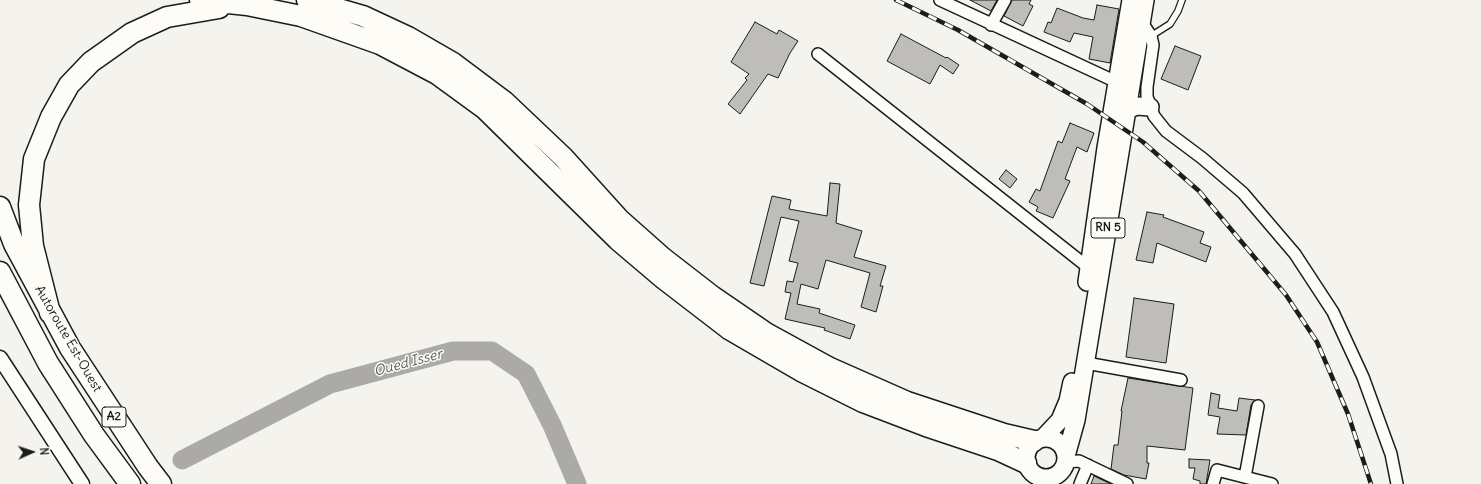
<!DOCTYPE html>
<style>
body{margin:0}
#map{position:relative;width:1481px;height:484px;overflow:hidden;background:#f4f3ee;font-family:Delius,sans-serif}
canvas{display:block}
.north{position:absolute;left:12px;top:432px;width:40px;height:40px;-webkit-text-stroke:3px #fdfcf7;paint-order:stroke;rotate:87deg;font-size:11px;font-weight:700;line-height:16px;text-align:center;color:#1c1c1c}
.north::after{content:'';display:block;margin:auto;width:14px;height:18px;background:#1c1c1c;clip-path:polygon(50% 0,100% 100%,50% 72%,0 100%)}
</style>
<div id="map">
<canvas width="1481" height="484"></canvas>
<div class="north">N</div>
</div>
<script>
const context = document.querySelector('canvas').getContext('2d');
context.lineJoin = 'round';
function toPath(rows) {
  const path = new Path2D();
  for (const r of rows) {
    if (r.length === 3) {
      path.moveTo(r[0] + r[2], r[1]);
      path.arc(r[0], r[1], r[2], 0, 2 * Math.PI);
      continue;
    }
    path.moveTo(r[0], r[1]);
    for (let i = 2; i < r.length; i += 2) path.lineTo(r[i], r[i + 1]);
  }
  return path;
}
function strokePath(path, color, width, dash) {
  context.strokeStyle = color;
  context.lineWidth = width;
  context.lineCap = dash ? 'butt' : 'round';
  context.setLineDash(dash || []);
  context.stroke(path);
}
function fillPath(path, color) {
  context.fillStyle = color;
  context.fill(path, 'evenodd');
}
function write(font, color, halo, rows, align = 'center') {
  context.font = font + ' Delius,sans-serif';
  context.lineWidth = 3;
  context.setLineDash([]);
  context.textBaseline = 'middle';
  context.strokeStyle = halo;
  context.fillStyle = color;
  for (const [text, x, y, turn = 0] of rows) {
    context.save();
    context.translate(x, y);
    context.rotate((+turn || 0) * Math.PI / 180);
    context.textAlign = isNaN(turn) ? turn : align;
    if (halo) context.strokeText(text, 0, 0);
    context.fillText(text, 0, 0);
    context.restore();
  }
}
strokePath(toPath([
 [182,460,330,384,453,351,492,351,526,374,552,425,577,484]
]), '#abaaa6', 19);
const building = toPath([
 [970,0,997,0,991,11,970,0],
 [1012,0,1031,0,1029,4,1033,6,1023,26,1004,16,1012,0],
 [1097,5,1119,9,1110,63,1089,59,1093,37,1074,33,1070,42,1044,32,1048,22,1051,23,1057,8,1083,18,1094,20,1097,5],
 [755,22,777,34,779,30,798,41,790,53,778,78,768,74,740,114,728,104,747,80,745,78,749,74,731,62,755,22],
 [901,34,946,58,947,57,959,65,953,74,940,65,930,84,887,61,901,34],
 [1175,46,1201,56,1188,90,1161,79,1175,46],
 [1070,123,1094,133,1087,152,1077,147,1065,179,1070,181,1053,218,1036,211,1038,207,1029,202,1036,189,1040,191,1058,141,1062,143,1070,123],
 [1006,170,1017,179,1010,188,999,179,1006,170],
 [830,183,840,184,836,223,862,231,854,257,886,266,880,286,883,286,876,312,861,307,870,273,826,260,818,289,801,284,797,304,820,309,819,313,855,325,850,339,824,330,825,328,785,319,791,293,785,292,787,281,793,282,798,263,789,261,799,221,781,217,764,286,750,283,772,196,791,200,789,209,827,216,830,183],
 [1147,212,1164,215,1163,217,1204,232,1200,243,1211,247,1206,262,1157,243,1153,263,1136,260,1147,212],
 [1134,298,1174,304,1166,363,1126,357,1134,298],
 [1128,378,1193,388,1185,450,1147,446,1147,463,1149,463,1146,479,1124,475,1111,469,1114,445,1118,445,1122,411,1121,411,1128,378],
 [1211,393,1220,395,1218,408,1237,411,1239,398,1255,400,1251,405,1246,435,1217,434,1220,417,1208,415,1211,393],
 [1189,459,1210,460,1206,484,1200,484,1200,481,1193,479,1195,468,1189,468,1189,459],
 [1094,476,1111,484,1091,484,1094,476]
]);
fillPath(building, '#bebdba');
strokePath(building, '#1c1c1c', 1);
const service = toPath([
 [1151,36,1170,24,1178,11,1182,0]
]);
const minor = toPath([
 [940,0,1123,85],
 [1141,21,1151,36,1153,45,1147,87,1147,97,1154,116,1166,131,1202,158,1243,193,1295,254,1333,312,1363,377,1391,454,1397,484],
 [991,25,1005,0],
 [818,54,1089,268],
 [1086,363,1181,380],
 [1066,462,1079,461,1127,484],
 [1245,477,1258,406],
 [1080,484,1088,465],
 [1213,484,1217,470,1272,484]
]);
const tertiary = toPath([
 [0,358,82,484]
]);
const primary = toPath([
 [1126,110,1137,106,1150,107],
 [1087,282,1106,148,1131,0],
 [1044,437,1060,420,1068,401,1072,382],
 [1046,458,20],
 [1066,456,1076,420,1145,0]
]);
const motorway = toPath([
 [200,0,247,5,301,16,380,44,437,74,485,109,618,240,664,279,729,329,803,372,863,402,926,426,998,450,1026,463],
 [307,0,363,16,408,37,453,63,505,102,563,157,619,219,663,258,712,296,766,333,830,368,907,402,1004,434,1034,441],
 [0,207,14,244,70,348,148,467,161,484],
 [0,272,48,363,94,435,130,484],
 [50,313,33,246,29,205,34,159,51,117,69,85,91,62,132,33,167,17,219,8]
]);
strokePath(service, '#1c1c1c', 8);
strokePath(minor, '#1c1c1c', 14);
strokePath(tertiary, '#1c1c1c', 17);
strokePath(primary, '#1c1c1c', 20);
strokePath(motorway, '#1c1c1c', 23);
strokePath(service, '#fdfcf7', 5.5);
strokePath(minor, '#fdfcf7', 11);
strokePath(tertiary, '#fdfcf7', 14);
strokePath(primary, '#fdfcf7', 17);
strokePath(motorway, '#fdfcf7', 20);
const rail = toPath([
 [896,0,958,30,1087,104,1143,142,1199,191,1286,295,1317,342,1348,414,1371,484]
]);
strokePath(rail, '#1c1c1c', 4.5);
strokePath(rail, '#fdfcf7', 3, [9]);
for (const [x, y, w] of [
 [1108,228,34],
 [114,417,24]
]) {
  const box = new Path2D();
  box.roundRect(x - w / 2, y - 10, w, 20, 3);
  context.fillStyle = '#fdfcf7';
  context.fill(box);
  strokePath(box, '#1c1c1c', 1);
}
write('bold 12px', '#1c1c1c', null, [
 ["RN 5",1108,228],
 ["A2",114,417]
]);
write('13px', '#1c1c1c', '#fdfcf7', [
 ["Autoroute Est-Ouest",68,339,60]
]);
write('italic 14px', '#5c5c5a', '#fdfcf7', [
 ["Oued Isser",408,363,-15]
]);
</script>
